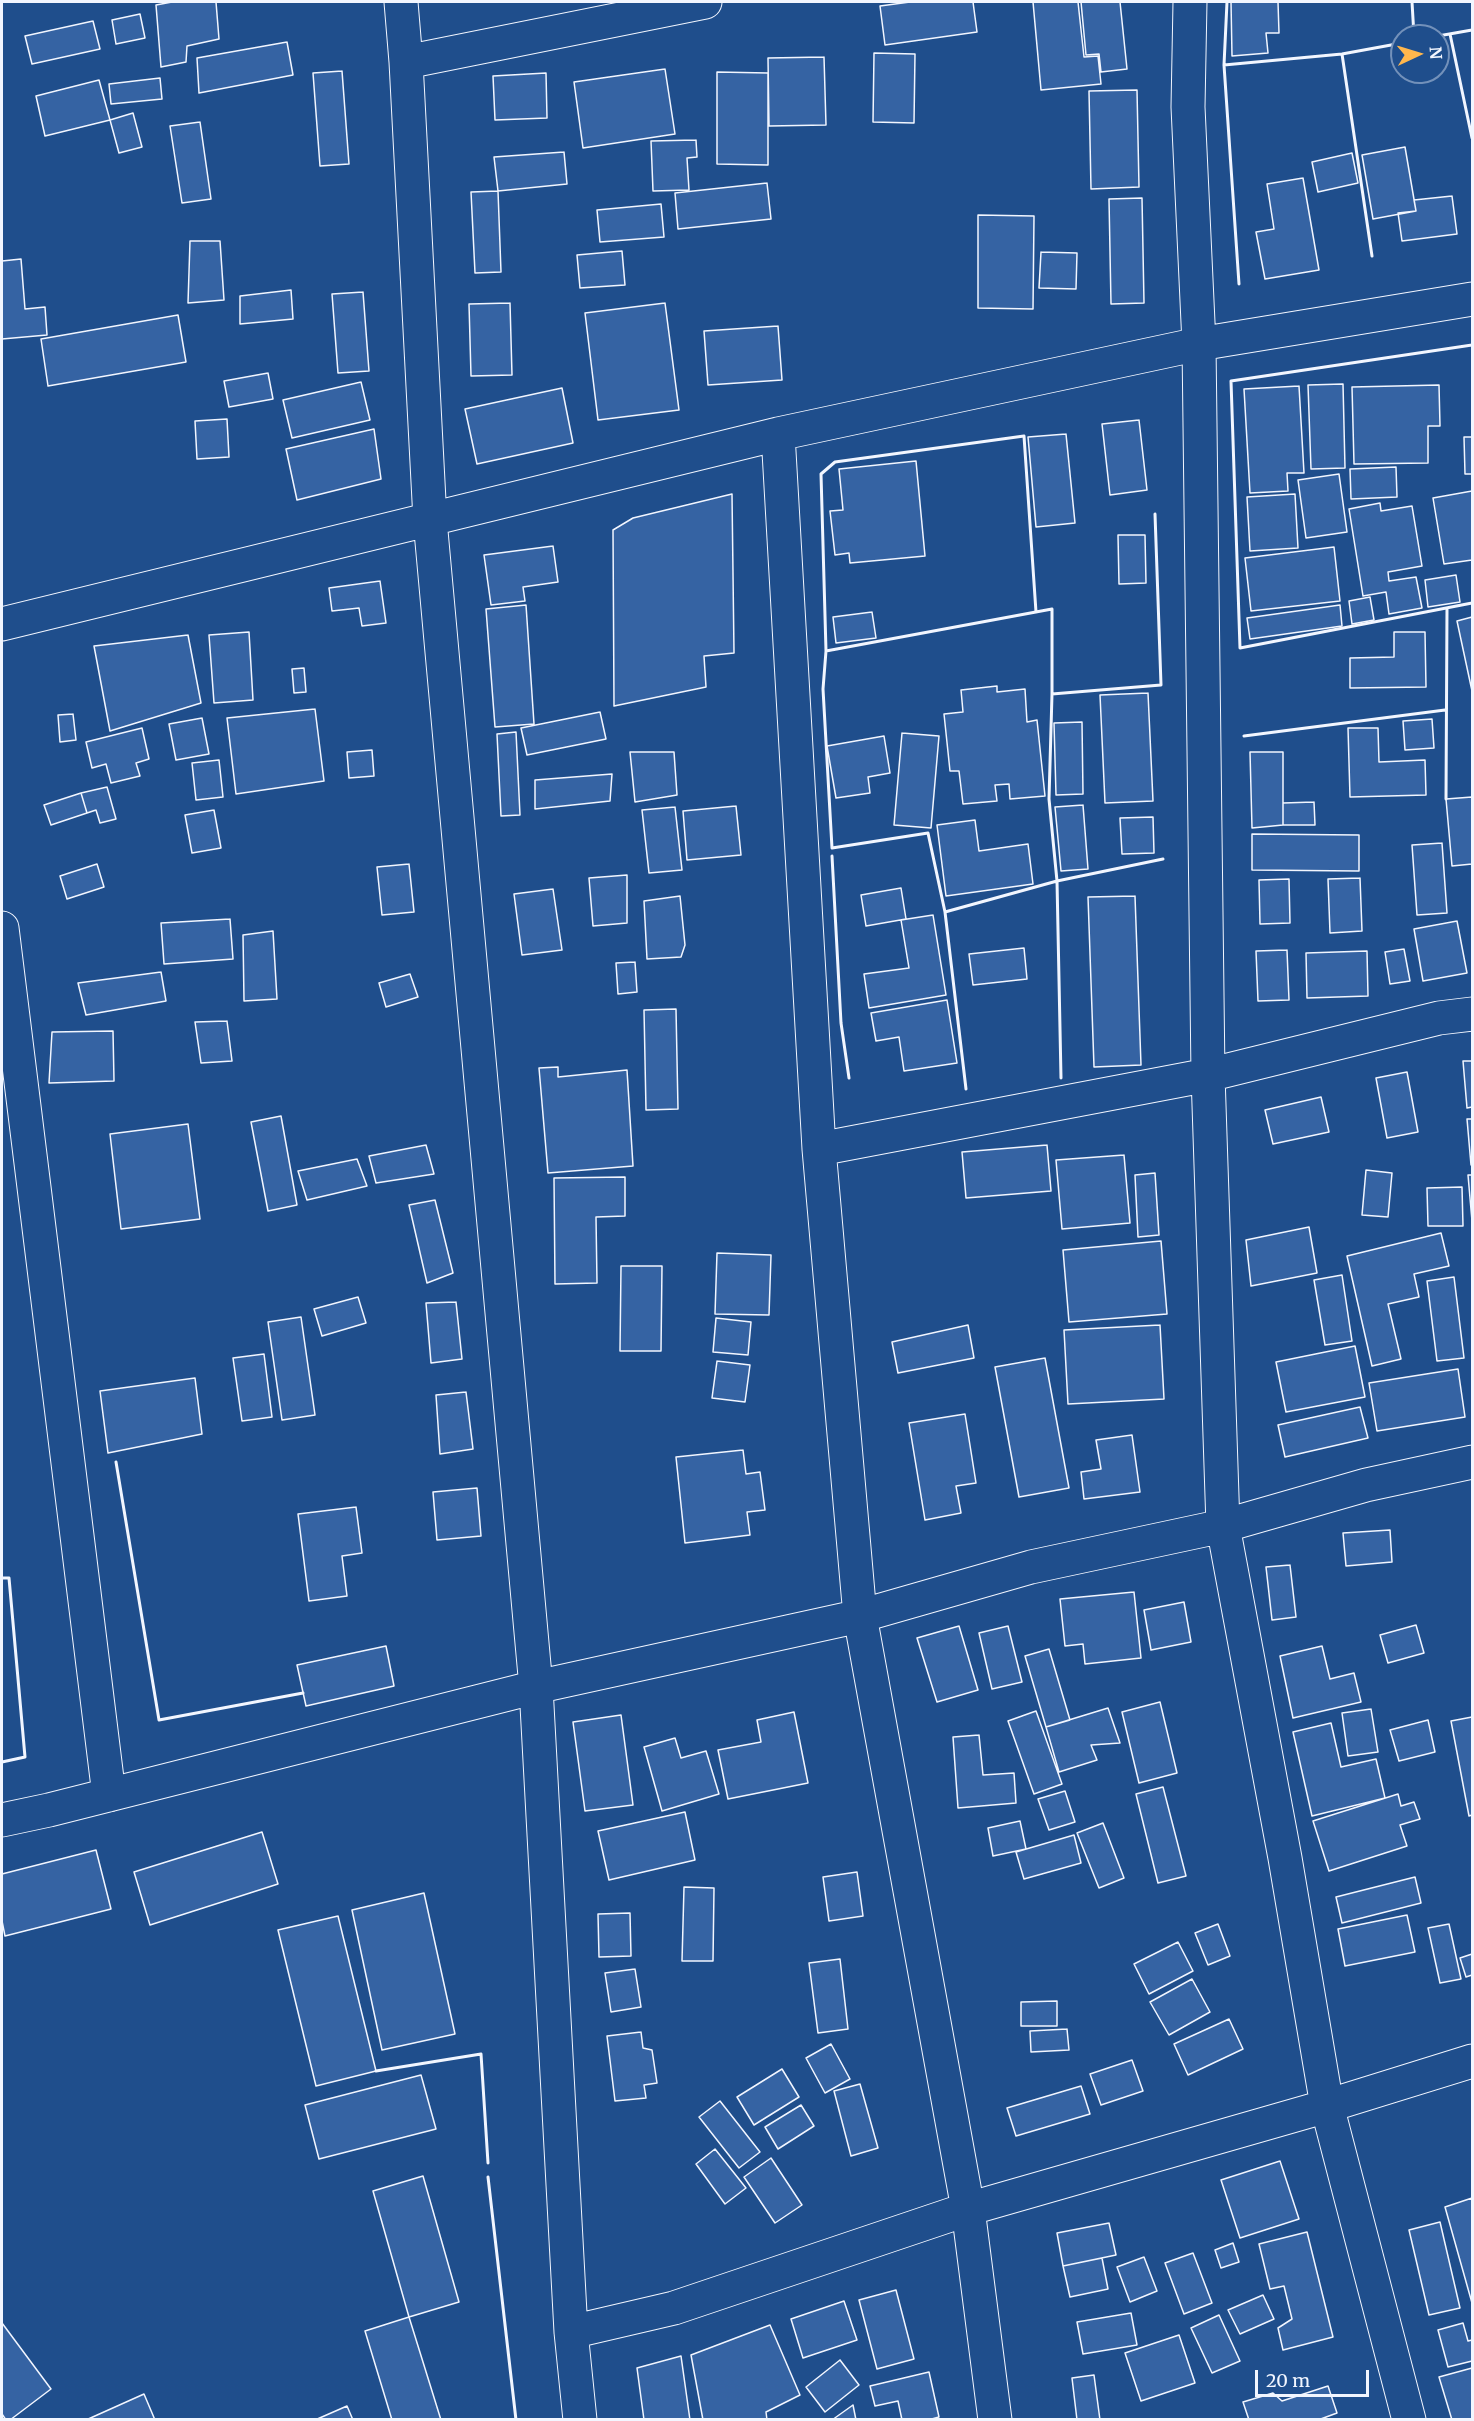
<!DOCTYPE html>
<style>
body{margin:0}
#map{position:relative;width:1474px;height:2421px;overflow:hidden;background:#1f4e8c;font-family:Merriweather,serif}
canvas{display:block}
.frame{position:absolute;inset:0;border:3px solid #f2f6ff;pointer-events:none}
.north{position:absolute;left:1390px;top:24px;width:60px;height:60px;box-sizing:border-box;background:#1f4e8c;border:2px solid #7391ba;border-radius:50%;rotate:86deg;font-size:16px;font-weight:700;line-height:24px;text-align:center;color:#f2f6ff}
.north::after{content:'';display:block;margin:auto;width:21px;height:27px;background:#ffb74d;clip-path:polygon(50% 0,100% 100%,50% 72%,0 100%)}
.scale{position:absolute;left:1255px;top:2370px;width:114px;height:27px;box-sizing:border-box;border:3px solid #f2f6ff;border-top:0;padding-left:8px;font-size:18px;line-height:21px;white-space:nowrap;color:#f2f6ff;-webkit-text-stroke:4px #1f4e8c;paint-order:stroke}
</style>
<div id="map">
<canvas width="1474" height="2421"></canvas>
<div class="frame"></div>
<div class="north">N</div>
<div class="scale">20 m</div>
</div>
<script>
const context = document.querySelector('canvas').getContext('2d');
context.lineJoin = 'round';
function fillPath(path, color) {
  context.fillStyle = color;
  context.fill(path, 'evenodd');
}
function toPath(rows) {
  const path = new Path2D();
  for (const r of rows) {
    path.moveTo(r[0], r[1]);
    for (let i = 2; i < r.length; i += 2) path.lineTo(r[i], r[i + 1]);
  }
  return path;
}
function strokePath(path, color, width, dash) {
  context.strokeStyle = color;
  context.lineWidth = width;
  context.lineCap = dash ? 'butt' : 'round';
  context.setLineDash(dash || []);
  context.stroke(path);
}
const building = toPath([
 [172,2,216,2,219,39,187,46,186,62,161,67,156,5,172,2],
 [910,2,973,2,977,32,885,45,880,6,910,2],
 [1033,2,1078,2,1084,57,1098,56,1101,84,1041,90,1033,2],
 [1081,2,1120,2,1127,69,1101,72,1099,54,1086,55,1081,2],
 [1231,2,1278,2,1279,33,1266,33,1268,53,1232,56,1231,2],
 [140,14,145,38,116,44,112,20,140,14],
 [93,21,100,49,32,64,25,36,93,21],
 [287,42,293,75,199,93,197,58,287,42],
 [874,53,915,54,914,123,873,122,874,53],
 [824,57,826,125,769,126,768,58,824,57],
 [665,69,675,134,583,148,574,82,665,69],
 [342,71,349,164,320,166,313,73,342,71],
 [717,72,768,73,768,165,717,164,717,72],
 [546,73,547,118,495,120,493,76,546,73],
 [160,78,162,99,111,104,109,84,160,78],
 [99,80,110,120,45,136,36,96,99,80],
 [1137,90,1139,187,1091,189,1089,91,1137,90],
 [133,113,142,147,119,153,110,120,133,113],
 [200,122,211,199,182,203,170,126,200,122],
 [696,140,697,157,687,158,689,190,653,191,651,141,696,140],
 [1405,147,1416,211,1373,219,1362,155,1405,147],
 [564,152,567,184,498,191,494,157,564,152],
 [1352,153,1358,183,1318,192,1312,162,1352,153],
 [1303,178,1319,270,1265,279,1256,232,1274,229,1267,184,1303,178],
 [767,183,771,219,678,229,675,193,767,183],
 [498,191,501,272,475,273,471,192,498,191],
 [1452,196,1457,234,1402,241,1398,213,1416,211,1414,200,1452,196],
 [1142,198,1144,303,1111,304,1109,199,1142,198],
 [661,204,664,237,600,242,597,210,661,204],
 [978,215,1034,216,1033,309,978,308,978,215],
 [190,241,220,241,224,300,188,303,190,241],
 [622,251,625,285,580,288,577,255,622,251],
 [1041,252,1077,253,1076,289,1039,288,1041,252],
 [21,259,25,309,45,307,47,335,2,339,2,261,21,259],
 [291,290,293,319,240,324,240,296,291,290],
 [363,292,369,371,338,373,332,294,363,292],
 [510,303,512,375,471,376,469,304,510,303],
 [665,303,679,410,598,420,585,313,665,303],
 [178,315,186,362,48,386,41,339,178,315],
 [778,326,782,380,708,385,704,331,778,326],
 [268,373,273,399,229,407,224,381,268,373],
 [361,382,370,420,292,438,283,400,361,382],
 [1343,384,1345,468,1311,469,1308,385,1343,384],
 [1439,385,1440,426,1428,426,1428,463,1354,464,1352,387,1439,385],
 [1299,386,1304,473,1287,473,1288,491,1250,493,1244,389,1299,386],
 [562,388,573,443,477,464,465,409,562,388],
 [227,419,229,457,197,459,195,421,227,419],
 [1139,420,1147,490,1110,495,1102,424,1139,420],
 [374,429,381,479,297,500,286,449,374,429],
 [1066,434,1075,523,1036,527,1028,437,1066,434],
 [1464,437,1472,437,1472,474,1465,474,1464,437],
 [916,461,925,556,850,563,849,553,835,555,830,511,843,510,839,469,916,461],
 [1396,467,1397,497,1351,499,1350,469,1396,467],
 [1339,474,1347,532,1306,538,1298,480,1339,474],
 [1472,491,1472,560,1444,564,1433,498,1472,491],
 [732,494,734,653,704,656,706,687,614,706,613,530,633,518,732,494],
 [1295,494,1298,548,1250,551,1247,497,1295,494],
 [1380,503,1381,511,1412,506,1422,566,1388,572,1389,581,1416,577,1422,608,1389,614,1386,592,1363,596,1349,509,1380,503],
 [1118,535,1145,535,1146,583,1119,584,1118,535],
 [553,546,558,582,523,587,525,601,491,605,484,555,553,546],
 [1334,547,1340,601,1251,611,1245,558,1334,547],
 [1456,575,1460,602,1428,607,1425,580,1456,575],
 [380,581,386,623,362,626,359,608,332,611,329,588,380,581],
 [1370,597,1374,620,1352,624,1349,601,1370,597],
 [526,605,534,724,495,727,486,609,526,605],
 [1340,605,1342,626,1250,639,1247,618,1340,605],
 [872,612,876,638,836,643,833,617,872,612],
 [1472,617,1472,691,1457,621,1472,617],
 [249,632,253,700,214,703,209,635,249,632],
 [1394,632,1425,632,1426,687,1350,688,1350,658,1394,657,1394,632],
 [188,635,201,703,110,731,94,646,188,635],
 [304,668,306,692,294,693,292,669,304,668],
 [997,686,997,692,1025,689,1027,722,1037,720,1045,796,1010,799,1009,784,995,785,997,801,963,804,959,771,950,771,944,714,963,712,961,690,997,686],
 [1148,693,1153,801,1105,803,1100,695,1148,693],
 [315,709,324,781,236,794,227,718,315,709],
 [600,712,606,739,527,755,521,728,600,712],
 [73,714,76,740,60,742,58,715,73,714],
 [202,718,209,754,176,760,169,724,202,718],
 [1432,719,1434,748,1405,750,1403,721,1432,719],
 [1082,722,1083,794,1056,795,1054,723,1082,722],
 [142,728,149,759,136,763,140,776,111,783,106,764,92,768,86,742,142,728],
 [1348,728,1378,728,1379,762,1425,760,1426,795,1350,797,1348,728],
 [516,732,520,815,501,816,497,734,516,732],
 [902,733,939,736,931,828,894,825,902,733],
 [884,736,890,773,868,777,870,793,836,798,827,746,884,736],
 [372,750,374,776,349,778,347,752,372,750],
 [630,752,674,752,677,795,635,802,630,752],
 [1250,752,1283,752,1283,825,1252,828,1250,752],
 [219,760,223,797,196,800,192,763,219,760],
 [612,774,610,801,535,809,535,780,612,774],
 [107,787,116,819,100,823,96,810,87,813,81,793,107,787],
 [81,793,87,813,51,825,44,805,81,793],
 [1472,797,1472,864,1452,866,1446,799,1472,797],
 [1314,802,1315,825,1283,825,1283,803,1314,802],
 [1083,805,1088,869,1061,871,1055,807,1083,805],
 [736,806,741,855,687,860,683,811,736,806],
 [675,807,682,870,649,873,642,810,675,807],
 [214,810,221,848,192,853,185,815,214,810],
 [1153,817,1154,853,1122,854,1120,818,1153,817],
 [975,820,979,851,1028,844,1033,884,946,896,937,825,975,820],
 [1252,834,1359,835,1359,871,1252,870,1252,834],
 [1442,843,1447,913,1417,915,1412,845,1442,843],
 [97,864,104,887,67,899,60,876,97,864],
 [409,864,414,912,382,915,377,867,409,864],
 [627,875,627,923,593,926,589,878,627,875],
 [1360,878,1362,931,1330,933,1328,879,1360,878],
 [1289,879,1290,923,1260,924,1259,880,1289,879],
 [901,888,906,919,866,926,861,895,901,888],
 [553,889,562,950,522,955,514,894,553,889],
 [680,896,685,945,681,957,647,959,644,901,680,896],
 [1135,896,1141,1065,1094,1067,1088,897,1135,896],
 [933,915,946,995,869,1008,864,974,909,968,901,920,933,915],
 [230,919,233,959,164,964,161,923,230,919],
 [1457,921,1467,973,1423,981,1414,929,1457,921],
 [273,931,277,999,244,1001,243,935,273,931],
 [1024,948,1027,979,973,985,969,954,1024,948],
 [1404,949,1410,981,1390,984,1385,952,1404,949],
 [1287,950,1289,1000,1258,1001,1256,951,1287,950],
 [1367,951,1368,996,1307,998,1306,953,1367,951],
 [635,962,637,992,618,994,616,963,635,962],
 [161,972,166,1001,86,1015,78,983,161,972],
 [410,974,418,997,386,1007,379,983,410,974],
 [947,1000,957,1063,904,1071,899,1037,876,1041,871,1013,947,1000],
 [676,1009,678,1109,646,1110,644,1010,676,1009],
 [227,1021,232,1061,201,1063,195,1022,227,1021],
 [113,1031,114,1081,49,1083,52,1032,113,1031],
 [1463,1061,1472,1061,1472,1107,1467,1108,1463,1061],
 [558,1067,558,1077,627,1070,633,1166,548,1173,539,1068,558,1067],
 [1407,1072,1418,1132,1387,1138,1376,1078,1407,1072],
 [1321,1097,1329,1132,1273,1144,1265,1110,1321,1097],
 [281,1116,297,1205,268,1211,251,1122,281,1116],
 [1467,1119,1472,1119,1472,1165,1471,1165,1467,1119],
 [188,1124,200,1219,121,1229,110,1134,188,1124],
 [426,1145,434,1174,376,1183,369,1156,426,1145],
 [1047,1145,1051,1191,966,1198,962,1152,1047,1145],
 [1124,1155,1130,1223,1062,1229,1056,1160,1124,1155],
 [357,1159,367,1186,307,1200,298,1171,357,1159],
 [1366,1170,1392,1173,1388,1217,1362,1215,1366,1170],
 [1155,1173,1159,1235,1138,1237,1135,1175,1155,1173],
 [1468,1175,1472,1175,1472,1221,1468,1175],
 [625,1177,625,1216,596,1217,597,1283,555,1284,554,1178,625,1177],
 [1462,1187,1463,1226,1428,1226,1427,1188,1462,1187],
 [435,1200,453,1273,427,1283,409,1205,435,1200],
 [1309,1227,1317,1273,1251,1286,1246,1240,1309,1227],
 [1441,1233,1449,1266,1414,1274,1419,1297,1388,1304,1401,1359,1372,1366,1347,1256,1441,1233],
 [1161,1241,1167,1314,1069,1322,1063,1250,1161,1241],
 [717,1253,771,1255,769,1315,715,1314,717,1253],
 [621,1266,662,1266,661,1351,620,1351,621,1266],
 [1342,1275,1352,1341,1325,1345,1314,1280,1342,1275],
 [1454,1277,1464,1358,1437,1361,1427,1281,1454,1277],
 [358,1297,366,1323,322,1336,314,1309,358,1297],
 [456,1302,462,1359,431,1363,426,1303,456,1302],
 [301,1317,315,1415,282,1420,268,1322,301,1317],
 [716,1318,751,1322,748,1355,713,1352,716,1318],
 [968,1325,974,1358,898,1373,892,1342,968,1325],
 [1160,1325,1164,1399,1068,1404,1064,1330,1160,1325],
 [1355,1346,1365,1397,1286,1412,1276,1362,1355,1346],
 [264,1354,272,1417,242,1421,233,1358,264,1354],
 [1045,1358,1069,1488,1019,1497,995,1367,1045,1358],
 [717,1361,750,1365,745,1402,712,1398,717,1361],
 [1458,1369,1465,1417,1377,1431,1369,1383,1458,1369],
 [195,1378,202,1434,108,1453,100,1391,195,1378],
 [466,1392,473,1449,440,1454,436,1395,466,1392],
 [1360,1407,1368,1438,1285,1457,1278,1425,1360,1407],
 [965,1414,976,1483,956,1486,961,1513,925,1520,909,1423,965,1414],
 [1132,1435,1140,1492,1084,1499,1081,1472,1101,1469,1096,1440,1132,1435],
 [743,1450,746,1474,760,1472,765,1510,747,1512,750,1535,685,1543,676,1457,743,1450],
 [477,1488,481,1536,437,1540,433,1492,477,1488],
 [356,1507,362,1553,342,1556,347,1596,309,1601,298,1514,356,1507],
 [1390,1530,1392,1562,1346,1566,1343,1533,1390,1530],
 [1290,1565,1296,1617,1272,1620,1266,1567,1290,1565],
 [1134,1592,1141,1658,1085,1664,1083,1644,1065,1646,1060,1599,1134,1592],
 [1184,1602,1191,1642,1151,1650,1144,1610,1184,1602],
 [1416,1625,1424,1653,1388,1663,1380,1635,1416,1625],
 [959,1626,978,1690,937,1702,917,1638,959,1626],
 [1008,1626,1022,1682,992,1689,979,1633,1008,1626],
 [386,1646,394,1686,306,1706,297,1665,386,1646],
 [1322,1646,1330,1679,1354,1673,1361,1702,1293,1718,1280,1656,1322,1646],
 [1049,1649,1070,1720,1046,1727,1025,1656,1049,1649],
 [1160,1702,1177,1773,1139,1783,1122,1712,1160,1702],
 [1108,1708,1120,1743,1091,1745,1097,1760,1059,1772,1046,1727,1108,1708],
 [1371,1709,1378,1752,1348,1756,1342,1713,1371,1709],
 [1036,1711,1062,1784,1034,1794,1008,1721,1036,1711],
 [794,1712,808,1783,728,1799,718,1750,761,1742,757,1720,794,1712],
 [621,1715,633,1805,585,1811,573,1722,621,1715],
 [1472,1717,1472,1815,1469,1816,1451,1721,1472,1717],
 [1428,1720,1435,1752,1399,1761,1390,1730,1428,1720],
 [1331,1723,1341,1767,1376,1759,1385,1798,1312,1816,1293,1732,1331,1723],
 [979,1735,983,1775,1014,1773,1016,1803,958,1808,953,1737,979,1735],
 [675,1738,681,1758,706,1751,719,1794,662,1811,644,1747,675,1738],
 [1163,1787,1186,1876,1158,1883,1136,1794,1163,1787],
 [1065,1791,1075,1822,1049,1830,1038,1799,1065,1791],
 [1398,1794,1401,1806,1414,1802,1420,1819,1400,1825,1407,1846,1329,1871,1313,1821,1398,1794],
 [685,1812,695,1860,609,1880,598,1831,685,1812],
 [1020,1821,1026,1849,993,1856,988,1828,1020,1821],
 [1103,1823,1124,1878,1099,1888,1077,1833,1103,1823],
 [262,1832,278,1884,150,1925,134,1872,262,1832],
 [1074,1835,1081,1863,1024,1879,1016,1852,1074,1835],
 [96,1850,111,1909,5,1936,2,1921,2,1874,96,1850],
 [857,1872,863,1916,829,1921,823,1877,857,1872],
 [1415,1877,1421,1903,1342,1923,1336,1897,1415,1877],
 [684,1887,714,1888,713,1961,682,1961,684,1887],
 [424,1893,455,2034,382,2050,352,1910,424,1893],
 [630,1913,631,1956,599,1957,598,1914,630,1913],
 [1407,1915,1415,1952,1345,1966,1338,1929,1407,1915],
 [338,1916,376,2071,316,2086,278,1930,338,1916],
 [1218,1924,1230,1956,1208,1965,1195,1933,1218,1924],
 [1449,1924,1461,1979,1440,1983,1428,1928,1449,1924],
 [1178,1942,1193,1971,1149,1994,1134,1964,1178,1942],
 [1472,1954,1472,1975,1466,1977,1460,1958,1472,1954],
 [840,1959,848,2029,818,2033,809,1963,840,1959],
 [635,1969,641,2007,611,2012,605,1973,635,1969],
 [1192,1979,1210,2012,1169,2035,1150,2002,1192,1979],
 [1057,2001,1057,2026,1021,2026,1021,2002,1057,2001],
 [1229,2019,1243,2049,1188,2075,1174,2044,1229,2019],
 [1067,2029,1069,2050,1031,2052,1030,2031,1067,2029],
 [641,2032,643,2048,652,2050,657,2083,644,2085,646,2098,615,2101,607,2036,641,2032],
 [831,2044,850,2079,825,2093,806,2058,831,2044],
 [1132,2060,1143,2091,1101,2105,1090,2074,1132,2060],
 [782,2069,799,2097,754,2125,737,2097,782,2069],
 [421,2075,436,2129,319,2159,305,2105,421,2075],
 [860,2084,878,2148,851,2156,834,2091,860,2084],
 [1081,2086,1090,2114,1016,2136,1007,2108,1081,2086],
 [720,2101,760,2152,739,2168,699,2117,720,2101],
 [801,2105,814,2126,778,2149,765,2127,801,2105],
 [715,2149,746,2188,725,2204,696,2164,715,2149],
 [771,2158,802,2205,775,2223,744,2177,771,2158],
 [1280,2161,1299,2219,1240,2238,1221,2180,1280,2161],
 [423,2176,459,2302,409,2317,373,2191,423,2176],
 [1472,2198,1472,2303,1445,2207,1472,2198],
 [1440,2222,1460,2308,1429,2315,1409,2230,1440,2222],
 [1109,2223,1116,2255,1063,2266,1057,2233,1109,2223],
 [1307,2232,1333,2337,1283,2350,1278,2328,1292,2319,1284,2286,1270,2289,1259,2244,1307,2232],
 [1233,2243,1239,2262,1221,2268,1215,2250,1233,2243],
 [1193,2253,1212,2303,1184,2314,1165,2263,1193,2253],
 [1144,2257,1157,2291,1130,2302,1117,2267,1144,2257],
 [1102,2258,1108,2289,1070,2297,1063,2266,1102,2258],
 [896,2290,914,2359,877,2369,859,2300,896,2290],
 [1263,2295,1274,2319,1240,2334,1228,2310,1263,2295],
 [844,2301,857,2340,803,2358,791,2319,844,2301],
 [1131,2313,1137,2345,1083,2354,1077,2322,1131,2313],
 [1219,2315,1240,2361,1212,2373,1191,2328,1219,2315],
 [409,2317,441,2420,392,2420,365,2331,409,2317],
 [2,2323,51,2389,10,2420,6,2420,2,2414,2,2323],
 [1463,2323,1468,2341,1472,2340,1472,2361,1448,2367,1438,2330,1463,2323],
 [770,2325,800,2395,766,2412,767,2420,703,2420,691,2355,770,2325],
 [1179,2335,1195,2383,1141,2401,1125,2353,1179,2335],
 [681,2356,690,2420,644,2420,637,2368,681,2356],
 [840,2360,859,2385,825,2412,806,2387,840,2360],
 [1472,2368,1472,2420,1452,2420,1439,2377,1472,2368],
 [929,2372,939,2417,928,2420,902,2420,898,2401,875,2406,870,2386,929,2372],
 [1094,2375,1100,2420,1077,2420,1072,2378,1094,2375],
 [1328,2386,1337,2413,1318,2420,1249,2420,1243,2402,1273,2393,1282,2401,1328,2386],
 [144,2394,155,2420,86,2420,144,2394],
 [853,2405,856,2420,832,2420,853,2405],
 [347,2406,353,2420,315,2420,347,2406]
]);
fillPath(building, '#3563a3');
strokePath(building, '#f2f6ff', 1.5);
const street = toPath([
 [1190,2,1188,107,1199,344,1208,1075,1223,1526,1285,1858,1327,2106,1409,2420],
 [406,62,705,2],
 [778,434,819,1149,860,1616,968,2209,995,2420],
 [2,624,778,434,1199,344,1472,299],
 [2,928,109,1795],
 [819,1149,1208,1075,1439,1018,1472,1014],
 [2,1820,49,1810,536,1687,430,520,406,62,401,2],
 [571,2332,674,2308,968,2209,1327,2106,1472,2061],
 [580,2420,571,2332,536,1687,860,1616,1031,1567,1223,1526,1366,1485,1472,1462]
]);
strokePath(street, '#f2f6ff', 35);
strokePath(street, '#1f4e8c', 33);
strokePath(toPath([
 [1227,2,1224,65,1239,284],
 [1412,2,1414,36],
 [1450,34,1472,138],
 [1438,36,1472,30],
 [1342,54,1372,256],
 [1224,65,1342,54,1402,43],
 [1472,345,1231,381,1240,648,1472,603],
 [826,651,1052,609,1052,694,1161,685,1155,514],
 [1052,694,1049,799,1057,881,1061,1078],
 [1244,736,1445,710],
 [1446,799,1447,608],
 [832,856,841,1023,849,1078],
 [945,912,928,833,832,848,823,689,826,651,821,474,835,462,1024,436,1036,612],
 [966,1089,945,912,1057,881,1163,859],
 [116,1462,159,1720,303,1693],
 [2,1578,9,1578,25,1757,2,1762],
 [376,2071,481,2054,488,2163],
 [488,2177,516,2420]
]), '#f2f6ff', 3);
</script>
